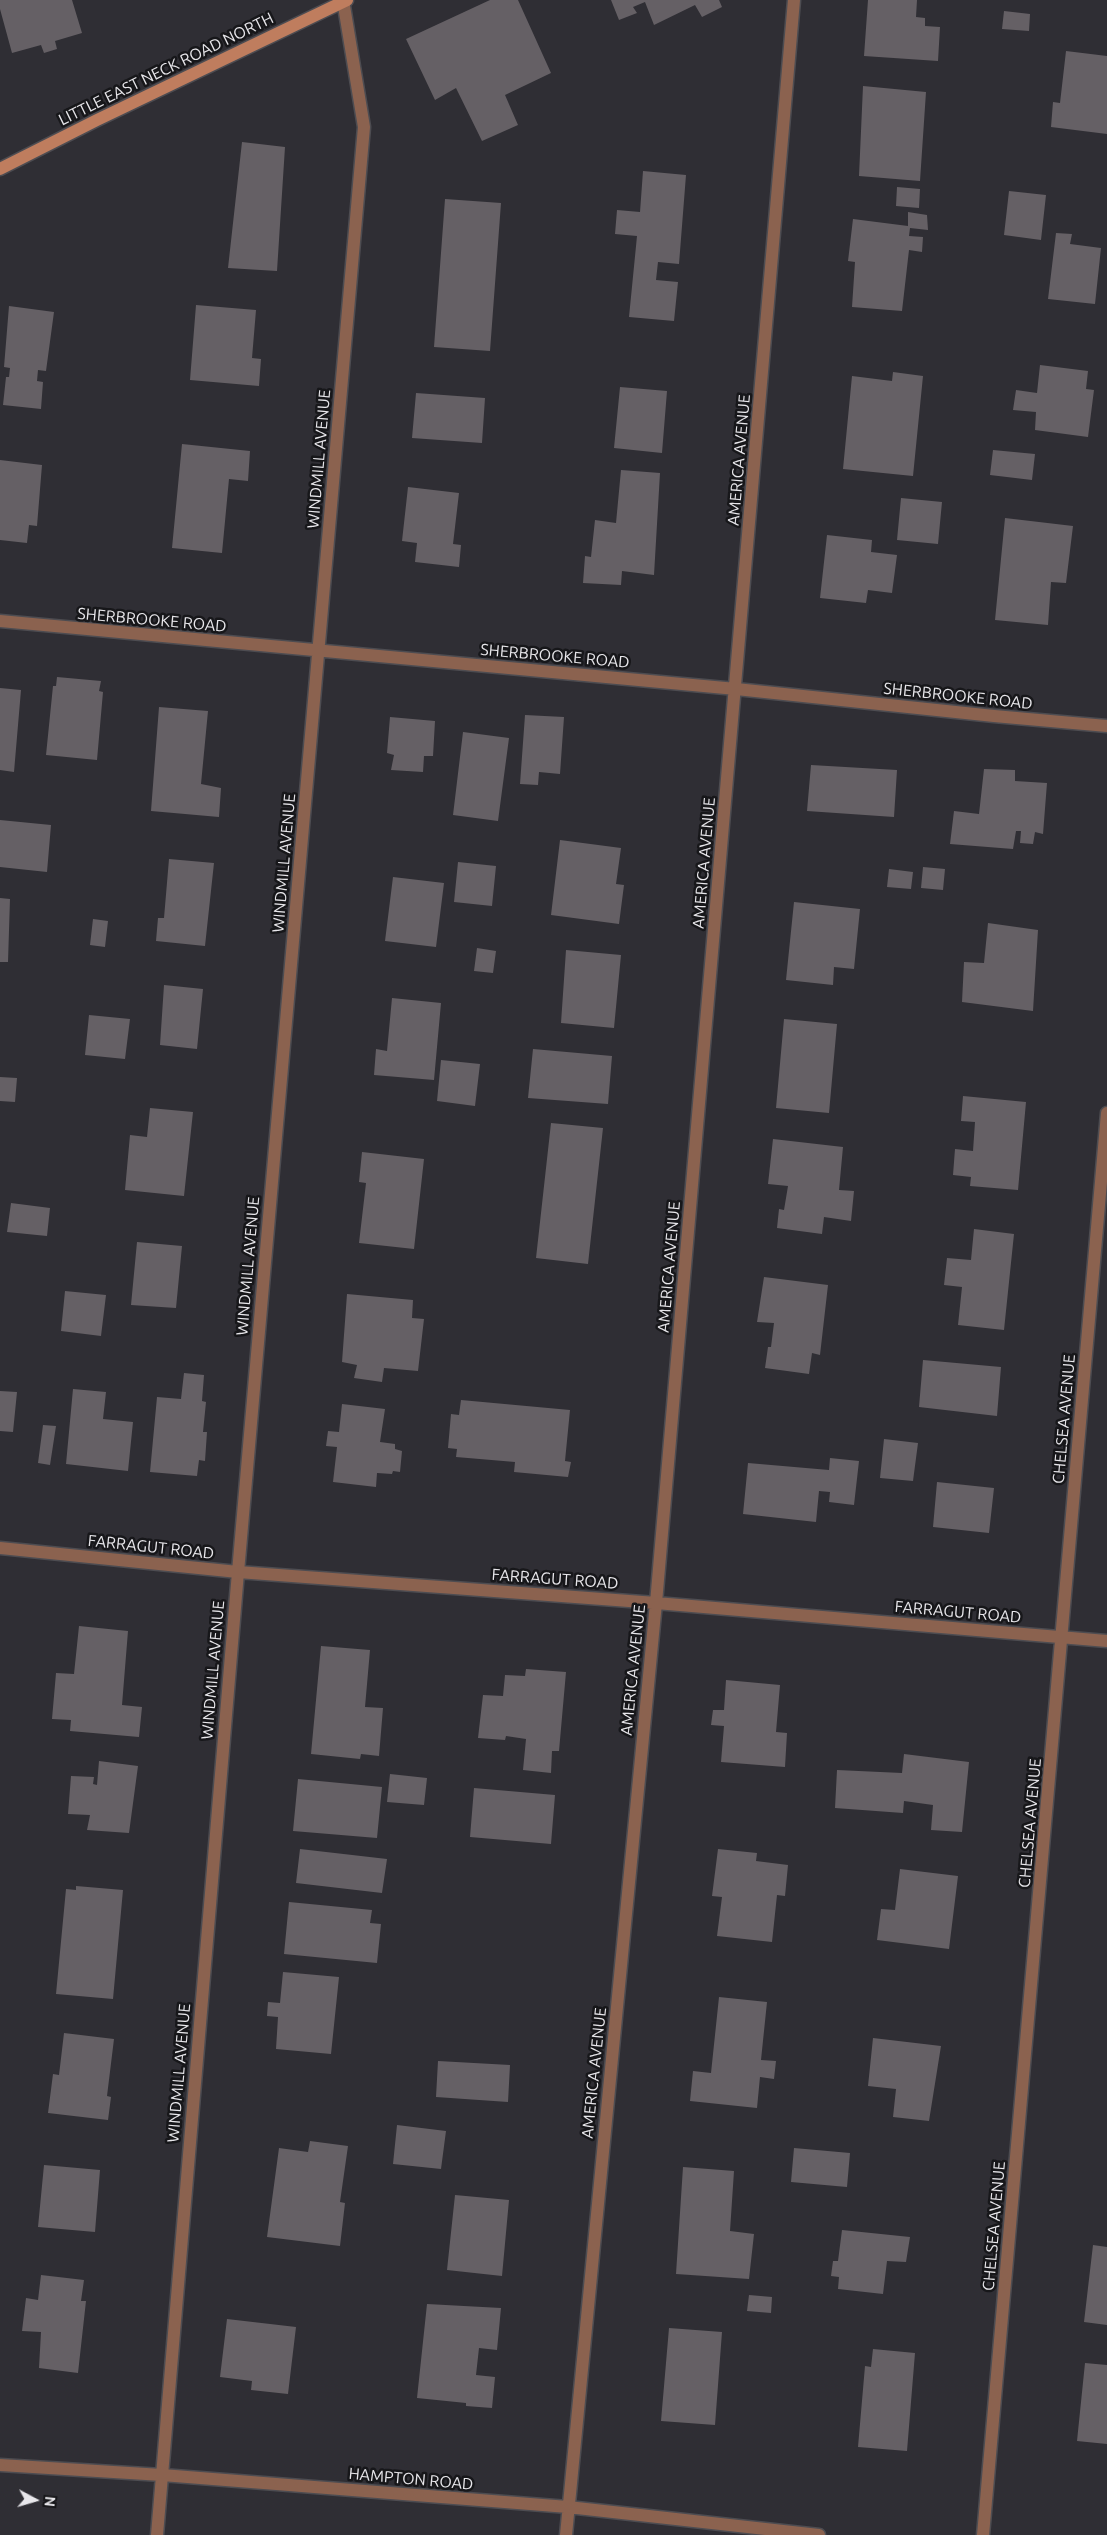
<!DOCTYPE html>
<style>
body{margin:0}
#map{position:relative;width:1107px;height:2535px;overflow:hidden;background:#2f2e34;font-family:Ubuntu,sans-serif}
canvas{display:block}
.north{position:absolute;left:10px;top:2475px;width:50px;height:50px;-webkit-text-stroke:4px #17171a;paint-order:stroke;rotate:96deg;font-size:14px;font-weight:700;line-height:20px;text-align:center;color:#e8e7eb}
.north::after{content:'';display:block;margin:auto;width:18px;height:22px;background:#e8e7eb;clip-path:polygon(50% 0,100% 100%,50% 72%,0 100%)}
</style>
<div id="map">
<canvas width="1107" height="2535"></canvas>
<div class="north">N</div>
</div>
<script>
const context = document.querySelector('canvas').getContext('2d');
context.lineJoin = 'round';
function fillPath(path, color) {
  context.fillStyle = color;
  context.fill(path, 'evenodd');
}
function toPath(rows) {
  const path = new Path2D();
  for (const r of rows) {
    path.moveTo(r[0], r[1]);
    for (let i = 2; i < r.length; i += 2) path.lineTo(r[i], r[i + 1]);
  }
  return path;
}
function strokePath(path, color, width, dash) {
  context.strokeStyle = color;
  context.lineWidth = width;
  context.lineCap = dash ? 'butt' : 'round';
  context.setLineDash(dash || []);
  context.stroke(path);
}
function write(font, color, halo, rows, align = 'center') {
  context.font = font + ' Ubuntu,sans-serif';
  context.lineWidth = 5;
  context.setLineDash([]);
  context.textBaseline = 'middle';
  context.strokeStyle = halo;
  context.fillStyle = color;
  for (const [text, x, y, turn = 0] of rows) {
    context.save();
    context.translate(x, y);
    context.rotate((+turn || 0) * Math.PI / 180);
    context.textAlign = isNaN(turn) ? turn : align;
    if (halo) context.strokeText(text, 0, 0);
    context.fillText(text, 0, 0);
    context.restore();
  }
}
fillPath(toPath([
 [0,0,72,0,82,33,55,41,57,49,44,53,41,45,12,53,0,9],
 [490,0,518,0,551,73,505,95,518,125,482,141,456,88,435,100,406,39],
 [611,0,719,0,722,7,702,17,695,5,654,25,645,2,633,7,637,13,619,20],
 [868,0,917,0,916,17,925,18,925,26,940,27,938,61,864,56],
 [1004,11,1030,14,1029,31,1002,29],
 [1066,51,1107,56,1107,134,1051,127,1053,102,1060,103],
 [863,86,926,92,920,181,859,176],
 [242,142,285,147,277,271,228,268],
 [643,171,686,175,679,264,658,262,656,280,678,282,674,321,629,317,637,236,615,234,617,210,640,212],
 [897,187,920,189,919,208,896,206],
 [1009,191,1046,195,1041,240,1004,235],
 [445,199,501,203,490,351,434,347],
 [908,212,927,215,928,230,910,228,909,236,923,237,922,252,909,250,902,311,852,307,855,262,848,261,853,219,908,226],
 [1056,233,1072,234,1070,244,1101,248,1095,304,1048,299],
 [196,305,256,310,252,358,261,359,259,386,190,380],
 [9,306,54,312,46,371,38,370,37,381,43,382,41,409,3,405,6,377,9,377,10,368,4,367],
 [1040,365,1088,371,1086,389,1094,390,1088,437,1035,430,1036,412,1013,410,1016,390,1037,393],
 [893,372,923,376,913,476,843,469,852,376,892,381],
 [620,387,667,391,662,453,614,448],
 [416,393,485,398,482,443,412,438],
 [182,444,250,451,248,481,229,479,222,553,172,548],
 [993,450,1035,454,1032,480,990,475],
 [0,460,42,465,37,526,29,525,27,543,0,540],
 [621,470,660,473,654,575,622,571,621,585,583,583,585,556,591,557,595,520,616,523],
 [408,487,459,493,453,544,461,545,459,567,415,562,417,543,402,541],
 [901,498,942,502,938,544,897,540],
 [1005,518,1073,526,1066,583,1051,582,1048,625,995,620],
 [827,535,872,540,871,552,897,555,892,593,868,590,866,603,820,598],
 [57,677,101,681,99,691,103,692,97,760,46,755,53,686,56,686],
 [0,688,21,690,14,772,0,770],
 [159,707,208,711,201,784,221,788,219,817,151,811],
 [525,715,564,717,560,774,539,772,538,785,520,784],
 [390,717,435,721,433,756,424,756,423,772,391,770,394,755,387,753],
 [463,732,509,738,498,821,453,815],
 [811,765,897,770,894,817,807,811],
 [984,769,1015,770,1015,781,1047,783,1043,834,1035,832,1033,844,1020,843,1021,831,1016,831,1013,849,950,844,954,811,979,814],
 [0,820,51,825,47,872,0,867],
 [560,840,621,848,616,884,624,885,619,924,551,915],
 [169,859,214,863,205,946,156,941,158,918,164,918],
 [458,862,496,866,492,906,454,902],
 [923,867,945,869,943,890,921,888],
 [889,869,913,872,911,889,887,887],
 [393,877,444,883,436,947,385,941],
 [0,898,10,899,8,962,0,962],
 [794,902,860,909,854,969,834,967,833,985,786,980],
 [93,919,108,921,105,947,90,945],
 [988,923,1038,930,1033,1011,962,1002,964,962,984,963],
 [477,948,496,951,493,973,474,971],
 [566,950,621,955,614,1028,561,1023],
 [164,985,203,989,197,1049,160,1045],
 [392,998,441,1003,434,1080,374,1075,376,1049,387,1051],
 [89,1015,130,1019,125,1059,85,1055],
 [784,1019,837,1024,829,1113,776,1108],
 [533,1049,612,1056,608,1104,528,1098],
 [441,1060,480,1064,475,1106,437,1101],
 [0,1077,17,1078,15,1102,0,1101],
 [963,1096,1026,1102,1018,1190,970,1186,971,1177,953,1175,955,1149,973,1151,975,1122,961,1121],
 [150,1108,193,1112,184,1196,125,1190,130,1135,147,1137],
 [551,1123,603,1128,588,1264,536,1258],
 [773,1139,843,1147,839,1190,854,1191,851,1221,824,1217,822,1234,777,1228,779,1209,784,1210,788,1186,768,1184],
 [362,1152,424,1159,414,1249,359,1243,366,1183,359,1182],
 [11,1203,50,1208,47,1236,7,1232],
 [974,1229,1014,1234,1004,1330,958,1325,962,1287,944,1285,947,1258,971,1260],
 [137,1242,182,1246,176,1308,131,1305],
 [764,1277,828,1285,820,1355,812,1353,809,1374,765,1368,768,1347,771,1347,774,1323,757,1322],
 [65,1291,106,1295,101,1336,61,1331],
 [347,1294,413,1300,412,1318,424,1319,418,1371,384,1368,382,1382,354,1378,357,1365,342,1362],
 [923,1360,1001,1367,997,1416,919,1407],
 [184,1373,204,1375,202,1401,206,1402,203,1432,207,1432,205,1461,199,1460,197,1476,150,1472,157,1397,181,1399],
 [73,1389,106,1392,103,1419,133,1422,128,1471,66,1464],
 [0,1391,17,1392,13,1432,0,1431],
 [461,1400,570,1410,565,1461,571,1462,568,1477,514,1472,515,1462,456,1457,457,1449,448,1448,451,1414,459,1415],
 [342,1404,385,1409,380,1442,395,1444,395,1449,402,1451,400,1472,393,1471,392,1474,377,1473,376,1487,333,1482,337,1447,326,1446,328,1431,339,1432],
 [43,1425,56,1426,50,1465,38,1463],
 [884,1439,918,1443,913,1481,880,1478],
 [830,1458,859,1461,854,1505,829,1502,830,1492,819,1491,816,1522,743,1514,748,1463,829,1470],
 [937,1482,994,1488,989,1533,933,1527],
 [79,1626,128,1631,122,1705,142,1707,139,1737,70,1731,71,1720,52,1719,56,1673,74,1674],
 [321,1646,370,1650,365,1707,383,1708,379,1756,361,1754,360,1759,311,1754],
 [526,1669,566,1672,559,1751,552,1751,551,1773,523,1770,526,1739,506,1736,505,1740,478,1738,483,1695,503,1696,505,1675,525,1676],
 [726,1680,780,1685,776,1732,787,1733,785,1767,721,1762,724,1726,711,1725,713,1710,724,1710],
 [904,1754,969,1762,962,1832,931,1830,933,1805,904,1801,903,1813,835,1808,837,1770,902,1773],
 [99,1761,138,1766,129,1833,87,1830,90,1815,68,1814,71,1776,94,1777,93,1784,97,1785],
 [390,1774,427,1778,424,1805,387,1802],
 [298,1779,382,1787,377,1838,293,1831],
 [474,1788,555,1795,551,1844,470,1837],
 [300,1849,387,1859,382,1893,296,1883],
 [718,1849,757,1853,756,1861,788,1865,785,1896,777,1895,772,1942,717,1936,722,1897,712,1896],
 [900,1869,958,1876,949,1949,877,1940,881,1909,895,1910],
 [76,1886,123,1890,113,1999,56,1994,66,1889,76,1890],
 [289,1902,372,1910,370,1923,381,1924,377,1963,284,1954],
 [283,1972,339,1977,331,2054,276,2049,278,2017,267,2016,268,2002,280,2003],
 [719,1997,767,2002,761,2060,776,2061,774,2079,760,2077,757,2108,690,2101,693,2071,711,2073],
 [64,2033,114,2039,107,2096,111,2097,108,2120,48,2113,53,2074,59,2075],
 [873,2038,941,2046,929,2121,893,2117,896,2089,868,2086],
 [438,2061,510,2065,508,2102,436,2097],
 [397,2125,446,2131,441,2169,393,2164],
 [310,2141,348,2146,340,2202,345,2203,340,2246,267,2237,279,2148,308,2152],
 [794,2148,850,2153,847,2187,791,2182],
 [44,2165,100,2170,95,2232,38,2227],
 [683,2167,734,2171,730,2231,754,2234,749,2279,676,2274],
 [455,2195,509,2200,502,2276,447,2270],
 [842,2230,910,2237,906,2262,887,2261,883,2294,838,2289,839,2277,831,2276,833,2261,838,2261],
 [1093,2245,1107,2247,1107,2325,1084,2322],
 [41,2275,84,2280,81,2301,86,2301,78,2373,39,2368,41,2332,22,2331,26,2298,38,2300],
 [749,2295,772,2297,771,2313,747,2311],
 [427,2304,501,2308,497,2350,479,2348,476,2375,495,2377,492,2408,466,2406,466,2403,417,2398],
 [227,2319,296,2327,288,2394,251,2390,252,2381,220,2377],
 [669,2328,722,2332,715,2425,661,2421],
 [873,2349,915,2353,907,2451,858,2447,865,2366,871,2367],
 [1085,2363,1107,2365,1107,2444,1077,2441]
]), '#656065');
const street = toPath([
 [0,621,736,689,994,716,1107,726],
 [0,1548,238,1572,656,1603,1107,1641],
 [0,2465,162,2475,568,2507,819,2535],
 [157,2535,238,1572,364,127,343,0],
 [566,2535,656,1603,794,0],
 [983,2535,1107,1113]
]);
const secondary = toPath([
 [0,169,97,120,347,0]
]);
strokePath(street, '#4d4c51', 15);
strokePath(secondary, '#4d4c51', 15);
strokePath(street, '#8b624f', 12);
strokePath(secondary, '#bf7d5e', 12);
write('16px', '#e8e7eb', '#17171a', [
 ["LITTLE EAST NECK ROAD NORTH",166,69,-26],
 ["WINDMILL AVENUE",319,459,-85],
 ["AMERICA AVENUE",739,460,-85],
 ["SHERBROOKE ROAD",152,620,5],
 ["SHERBROOKE ROAD",555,656,5],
 ["SHERBROOKE ROAD",958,696,6],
 ["WINDMILL AVENUE",284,863,-85],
 ["AMERICA AVENUE",704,863,-85],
 ["WINDMILL AVENUE",248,1266,-85],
 ["AMERICA AVENUE",669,1267,-85],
 ["CHELSEA AVENUE",1064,1419,-85],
 ["FARRAGUT ROAD",151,1547,6],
 ["FARRAGUT ROAD",555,1579,4],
 ["FARRAGUT ROAD",958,1612,5],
 ["WINDMILL AVENUE",213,1670,-85],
 ["AMERICA AVENUE",633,1670,-84],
 ["CHELSEA AVENUE",1030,1823,-85],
 ["WINDMILL AVENUE",179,2073,-85],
 ["AMERICA AVENUE",594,2073,-84],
 ["CHELSEA AVENUE",994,2226,-85],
 ["HAMPTON ROAD",411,2479,5]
]);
</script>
